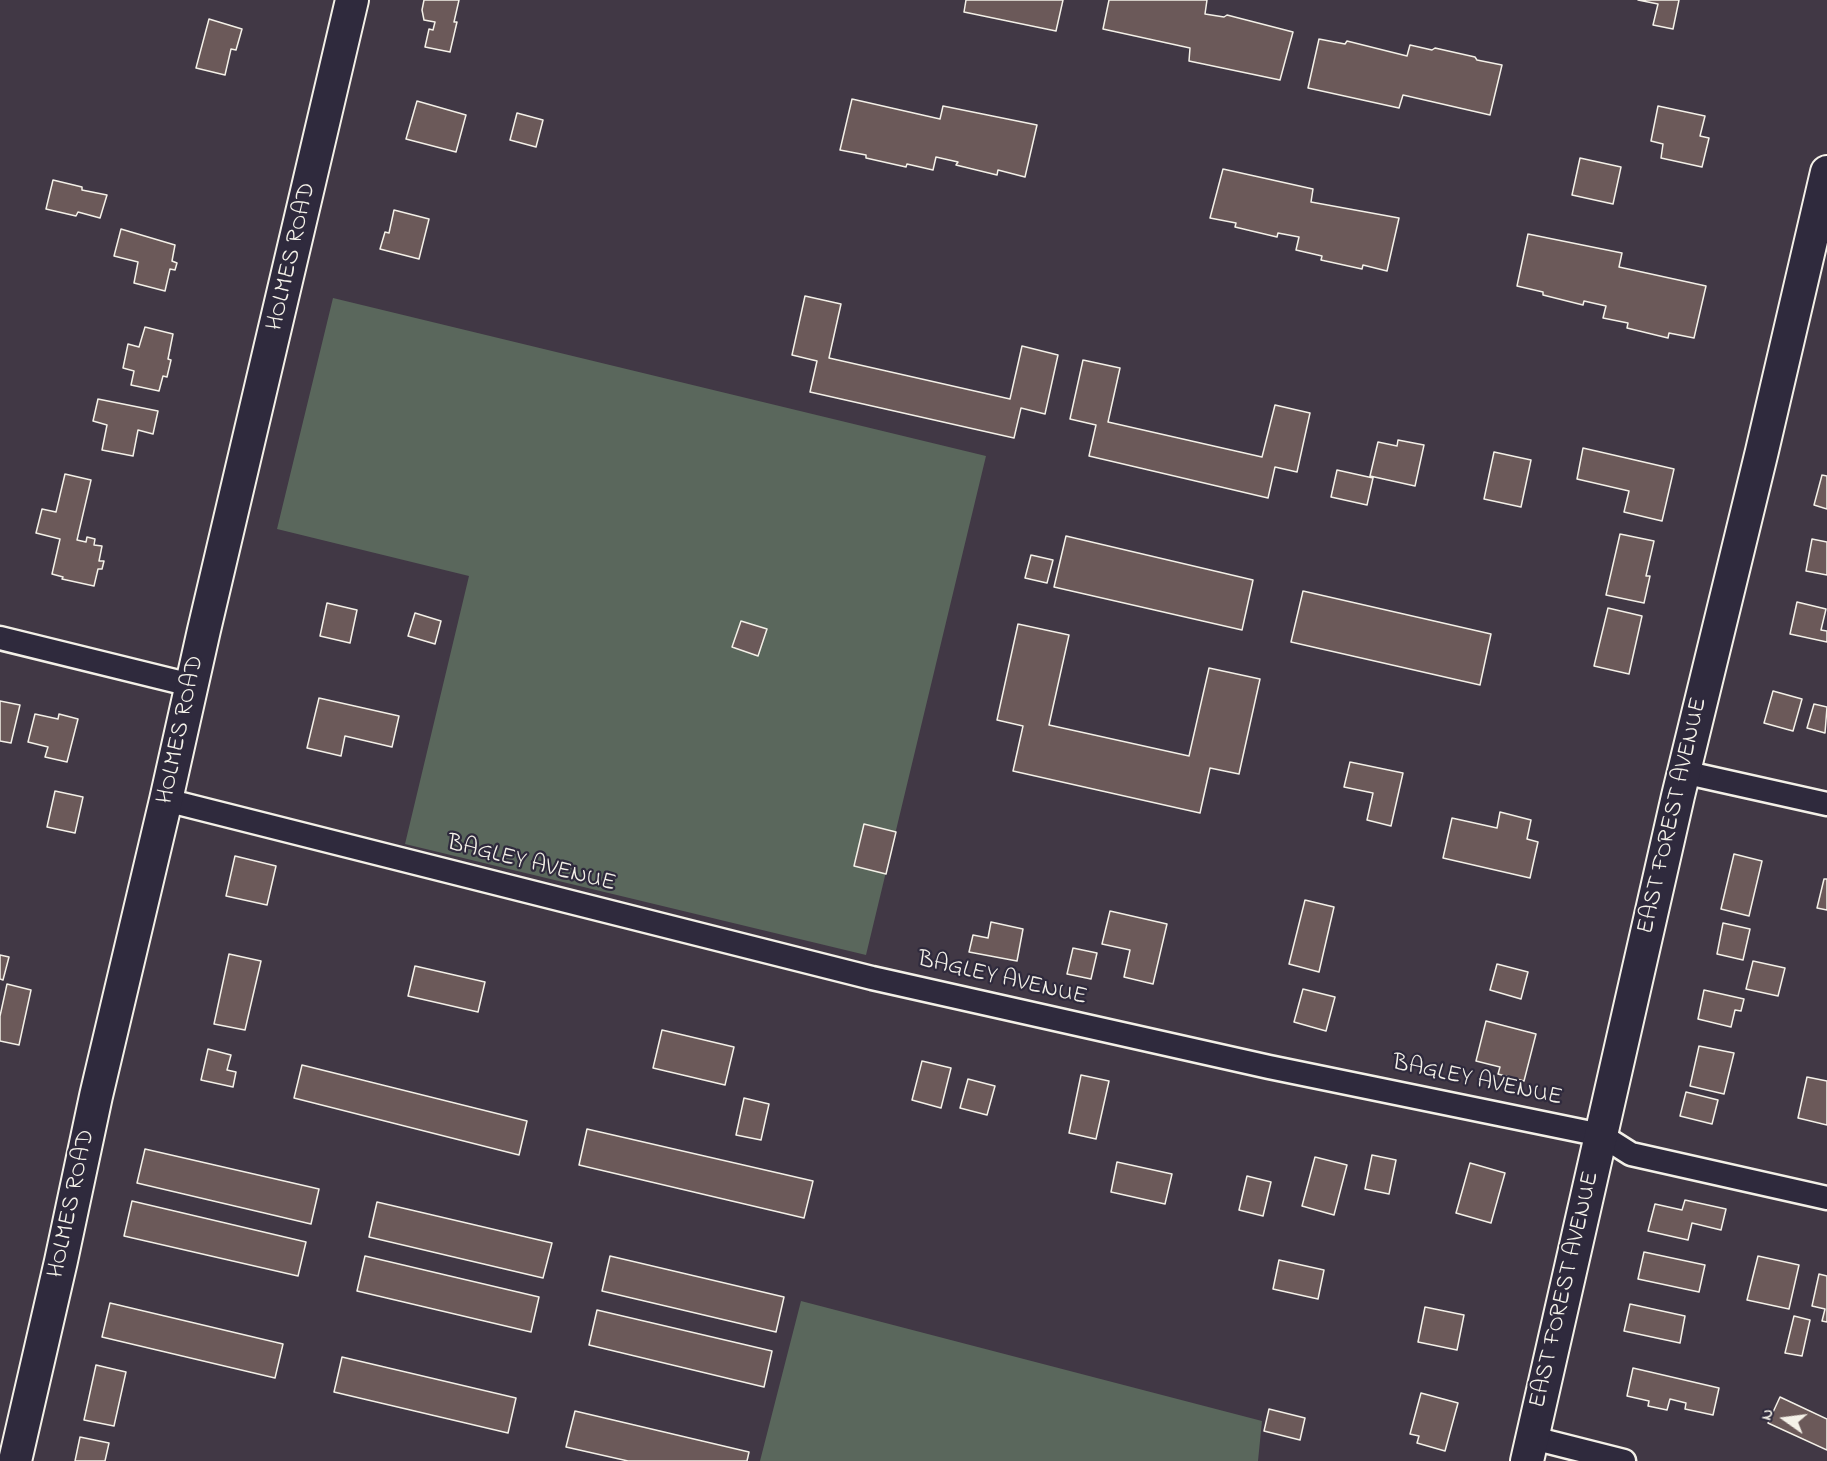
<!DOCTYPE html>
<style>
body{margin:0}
#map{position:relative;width:1827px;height:1461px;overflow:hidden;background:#413845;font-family:"Indie Flower",sans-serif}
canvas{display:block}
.north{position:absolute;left:1755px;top:1389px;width:60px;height:60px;-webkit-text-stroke:4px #2f2a3d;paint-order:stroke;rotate:284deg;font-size:16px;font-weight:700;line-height:24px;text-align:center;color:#f4f1e8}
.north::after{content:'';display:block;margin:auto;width:21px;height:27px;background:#f4f1e8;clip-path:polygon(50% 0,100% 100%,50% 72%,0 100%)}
</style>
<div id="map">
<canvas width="1827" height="1461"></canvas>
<div class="north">N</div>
</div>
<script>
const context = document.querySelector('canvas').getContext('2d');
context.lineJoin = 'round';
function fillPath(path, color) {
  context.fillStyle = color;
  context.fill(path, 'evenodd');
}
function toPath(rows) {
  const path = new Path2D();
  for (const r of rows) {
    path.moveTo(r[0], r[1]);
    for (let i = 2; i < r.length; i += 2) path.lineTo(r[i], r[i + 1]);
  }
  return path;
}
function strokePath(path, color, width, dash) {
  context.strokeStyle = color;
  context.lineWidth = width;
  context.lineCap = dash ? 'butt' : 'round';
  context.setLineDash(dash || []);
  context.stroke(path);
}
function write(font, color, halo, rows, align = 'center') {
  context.font = font + ' "Indie Flower",sans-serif';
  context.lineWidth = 4.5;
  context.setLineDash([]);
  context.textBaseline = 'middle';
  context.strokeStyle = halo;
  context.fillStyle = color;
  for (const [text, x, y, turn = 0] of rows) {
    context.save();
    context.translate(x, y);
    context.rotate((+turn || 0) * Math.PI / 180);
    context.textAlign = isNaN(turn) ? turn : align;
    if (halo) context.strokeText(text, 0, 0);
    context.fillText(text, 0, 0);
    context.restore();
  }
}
fillPath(toPath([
 [333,298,986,456,866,955,405,844,469,576,277,529],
 [801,1301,1262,1421,1258,1461,760,1461]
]), '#5a675c');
const building = toPath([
 [424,0,459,0,454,22,457,22,450,52,425,47,429,29,433,30,435,22,424,20,422,10,424,0],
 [966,0,1063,0,1056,31,964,12,966,0],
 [1109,0,1207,0,1205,14,1224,17,1227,15,1293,32,1280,80,1189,61,1190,48,1103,29,1109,0],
 [1638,0,1679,0,1673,29,1653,25,1658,4,1638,0],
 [209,19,242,29,236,50,231,49,225,75,196,68,209,19],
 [1319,39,1345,44,1347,41,1407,56,1410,45,1432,50,1435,48,1475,57,1477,60,1502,65,1490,115,1403,95,1399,108,1308,88,1319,39],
 [852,99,940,119,943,106,1037,125,1025,177,998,170,997,175,956,165,958,162,936,157,933,170,907,164,906,167,866,158,866,155,840,150,852,99],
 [417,101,466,115,456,152,406,139,417,101],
 [1658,106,1705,116,1700,136,1709,138,1702,167,1661,158,1663,144,1651,141,1658,106],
 [517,113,543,120,536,147,510,140,517,113],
 [1580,158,1621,167,1613,204,1572,195,1580,158],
 [1223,169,1313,189,1311,202,1399,218,1387,271,1363,265,1362,269,1321,260,1322,256,1296,250,1299,237,1278,233,1277,237,1235,227,1236,223,1210,218,1223,169],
 [53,180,82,187,82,190,107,195,100,218,78,212,76,216,46,209,53,180],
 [394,210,429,219,419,259,380,249,385,232,389,233,394,210],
 [121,229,175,245,172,261,177,263,175,270,170,269,165,291,134,283,138,262,114,256,121,229],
 [1528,234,1622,253,1619,267,1706,286,1694,338,1669,333,1668,338,1627,328,1628,323,1603,318,1606,306,1584,301,1583,305,1543,295,1543,292,1517,286,1528,234],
 [805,296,841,304,829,358,1010,399,1022,346,1058,355,1045,414,1021,408,1014,438,810,392,817,361,792,355,805,296],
 [145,327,173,334,168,359,171,360,167,377,163,376,159,391,131,385,134,371,123,368,128,344,139,347,145,327],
 [1083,360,1120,368,1108,422,1262,457,1275,405,1310,413,1297,472,1275,467,1268,498,1089,456,1096,425,1070,419,1083,360],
 [98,399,158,411,153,434,138,430,133,456,102,450,107,425,93,421,98,399],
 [1398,440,1424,445,1415,486,1370,476,1378,442,1397,446,1398,440],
 [1583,448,1674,469,1662,521,1624,512,1629,491,1577,479,1583,448],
 [1494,452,1531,460,1521,507,1484,499,1494,452],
 [1337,470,1373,478,1367,505,1331,497,1337,470],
 [65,474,91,480,77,540,86,542,87,537,95,539,94,545,102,546,99,561,104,561,102,569,98,569,94,586,62,579,63,577,52,574,60,539,36,533,42,509,56,512,65,474],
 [1822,475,1827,476,1827,509,1814,505,1822,475],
 [1620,534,1654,541,1646,576,1650,576,1644,603,1606,595,1620,534],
 [1066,536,1253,580,1242,630,1054,587,1066,536],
 [1812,539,1827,542,1827,575,1806,571,1812,539],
 [1031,555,1053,560,1047,583,1025,578,1031,555],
 [1303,591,1491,634,1480,685,1291,642,1303,591],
 [1797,602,1826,609,1821,630,1827,631,1827,642,1790,634,1797,602],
 [327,603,357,610,350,643,320,636,327,603],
 [1608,608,1642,616,1629,674,1594,666,1608,608],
 [415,613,441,621,435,644,408,636,415,613],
 [741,621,767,629,758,656,732,647,741,621],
 [1018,624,1069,635,1049,725,1189,756,1209,668,1260,679,1239,774,1210,768,1200,813,1013,771,1023,726,997,720,1018,624],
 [1773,691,1802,699,1793,731,1764,723,1773,691],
 [319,698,399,716,392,747,345,736,341,756,307,748,319,698],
 [0,701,20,705,11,743,0,741,0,701],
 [1814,704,1827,707,1825,733,1807,728,1814,704],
 [35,714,58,719,59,714,78,719,67,762,45,757,48,747,28,742,35,714],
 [1350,762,1403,773,1391,826,1367,820,1373,793,1344,787,1350,762],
 [55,791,83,797,75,833,47,827,55,791],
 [1500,812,1531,820,1527,839,1538,842,1530,878,1443,858,1452,818,1497,828,1500,812],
 [864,824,896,832,886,874,854,866,864,824],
 [1734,854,1762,861,1749,916,1721,909,1734,854],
 [235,856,276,866,267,905,226,896,235,856],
 [1824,879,1827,879,1827,910,1817,908,1824,879],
 [1305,900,1334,907,1319,972,1289,964,1305,900],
 [1110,911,1167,924,1153,984,1124,977,1130,950,1102,944,1110,911],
 [991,922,1023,929,1017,961,969,952,973,935,988,938,991,922],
 [1723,923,1750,929,1743,960,1717,954,1723,923],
 [1073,948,1097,953,1091,979,1067,974,1073,948],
 [229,954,261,961,245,1030,214,1024,229,954],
 [0,955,9,957,3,980,0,979,0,955],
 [1753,961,1785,968,1778,996,1746,989,1753,961],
 [1497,964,1528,972,1521,999,1490,990,1497,964],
 [415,966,485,982,478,1012,408,996,415,966],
 [7,984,31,990,19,1045,0,1041,0,1016,7,984],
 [1303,989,1335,997,1326,1031,1294,1022,1303,989],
 [1704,990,1744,999,1741,1011,1735,1010,1731,1027,1698,1019,1704,990],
 [1486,1021,1536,1034,1524,1081,1498,1074,1500,1067,1476,1061,1486,1021],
 [662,1030,734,1047,725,1085,653,1068,662,1030],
 [1699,1046,1734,1053,1724,1094,1690,1086,1699,1046],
 [208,1049,231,1055,227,1070,236,1072,233,1087,201,1080,208,1049],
 [922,1061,951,1068,941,1108,912,1100,922,1061],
 [302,1065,527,1121,519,1155,294,1098,302,1065],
 [1081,1075,1109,1081,1096,1139,1069,1133,1081,1075],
 [1807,1077,1827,1081,1827,1125,1798,1118,1807,1077],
 [968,1079,995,1086,987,1115,960,1108,968,1079],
 [1686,1092,1718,1100,1712,1124,1680,1116,1686,1092],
 [744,1098,769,1104,761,1140,736,1135,744,1098],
 [587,1129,813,1181,804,1218,579,1165,587,1129],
 [145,1149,319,1189,311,1224,137,1183,145,1149],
 [1372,1155,1396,1160,1389,1194,1365,1189,1372,1155],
 [1315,1157,1347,1165,1334,1215,1302,1206,1315,1157],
 [1117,1162,1172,1174,1165,1204,1111,1192,1117,1162],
 [1470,1163,1505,1173,1491,1223,1456,1213,1470,1163],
 [1247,1176,1271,1182,1263,1216,1239,1210,1247,1176],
 [1685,1200,1726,1209,1721,1230,1692,1223,1688,1240,1648,1231,1655,1204,1682,1210,1685,1200],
 [132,1201,306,1242,298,1276,124,1236,132,1201],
 [377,1202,552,1243,543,1278,369,1237,377,1202],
 [1644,1252,1705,1265,1699,1292,1638,1279,1644,1252],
 [365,1256,539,1297,531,1332,357,1291,365,1256],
 [610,1256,784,1297,776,1332,602,1291,610,1256],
 [1758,1256,1799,1265,1789,1309,1747,1300,1758,1256],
 [1279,1260,1324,1270,1318,1299,1273,1289,1279,1260],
 [1819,1274,1827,1276,1827,1322,1822,1321,1825,1309,1812,1306,1819,1274],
 [110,1303,283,1344,275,1378,102,1337,110,1303],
 [1630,1304,1685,1316,1680,1343,1624,1331,1630,1304],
 [1425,1307,1464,1315,1457,1350,1418,1342,1425,1307],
 [597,1310,772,1351,764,1387,589,1345,597,1310],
 [1794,1316,1810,1320,1802,1356,1785,1353,1794,1316],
 [342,1357,516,1398,508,1433,334,1392,342,1357],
 [96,1365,126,1372,114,1426,84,1420,96,1365],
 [1633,1368,1719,1388,1713,1415,1685,1409,1686,1403,1670,1399,1667,1410,1648,1406,1649,1401,1627,1396,1633,1368],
 [1421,1393,1458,1403,1445,1451,1417,1443,1419,1436,1410,1434,1421,1393],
 [1780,1397,1827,1419,1827,1450,1768,1423,1780,1397],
 [1269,1409,1305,1418,1300,1440,1264,1431,1269,1409],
 [575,1411,749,1452,747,1461,628,1461,566,1447,575,1411],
 [80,1437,109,1443,105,1461,75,1461,80,1437]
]);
fillPath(building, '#6b5959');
strokePath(building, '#f4f1e8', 1.5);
const street = toPath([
 [0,638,191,685],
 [1683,772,1827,804],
 [166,800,872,978,1269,1067,1601,1135,1631,1154,1827,1198],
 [1533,1438,1624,1461]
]);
const secondary = toPath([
 [15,1461,61,1261,96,1096,166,800,204,630,352,0],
 [1527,1461,1678,796,1762,451,1827,172]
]);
strokePath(street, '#f4f1e8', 27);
strokePath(secondary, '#f4f1e8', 36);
strokePath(street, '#2f2a3d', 22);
strokePath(secondary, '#2f2a3d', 32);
write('24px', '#f4f1e8', '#2f2a3d', [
 ["HOLMES ROAD",293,257,-77],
 ["HOLMES ROAD",182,730,-78],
 ["EAST FOREST AVENUE",1674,816,-77],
 ["BAGLEY AVENUE",531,865,14],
 ["BAGLEY AVENUE",1002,980,13],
 ["BAGLEY AVENUE",1477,1082,12],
 ["HOLMES ROAD",73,1204,-78],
 ["EAST FOREST AVENUE",1566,1290,-77]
]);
</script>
